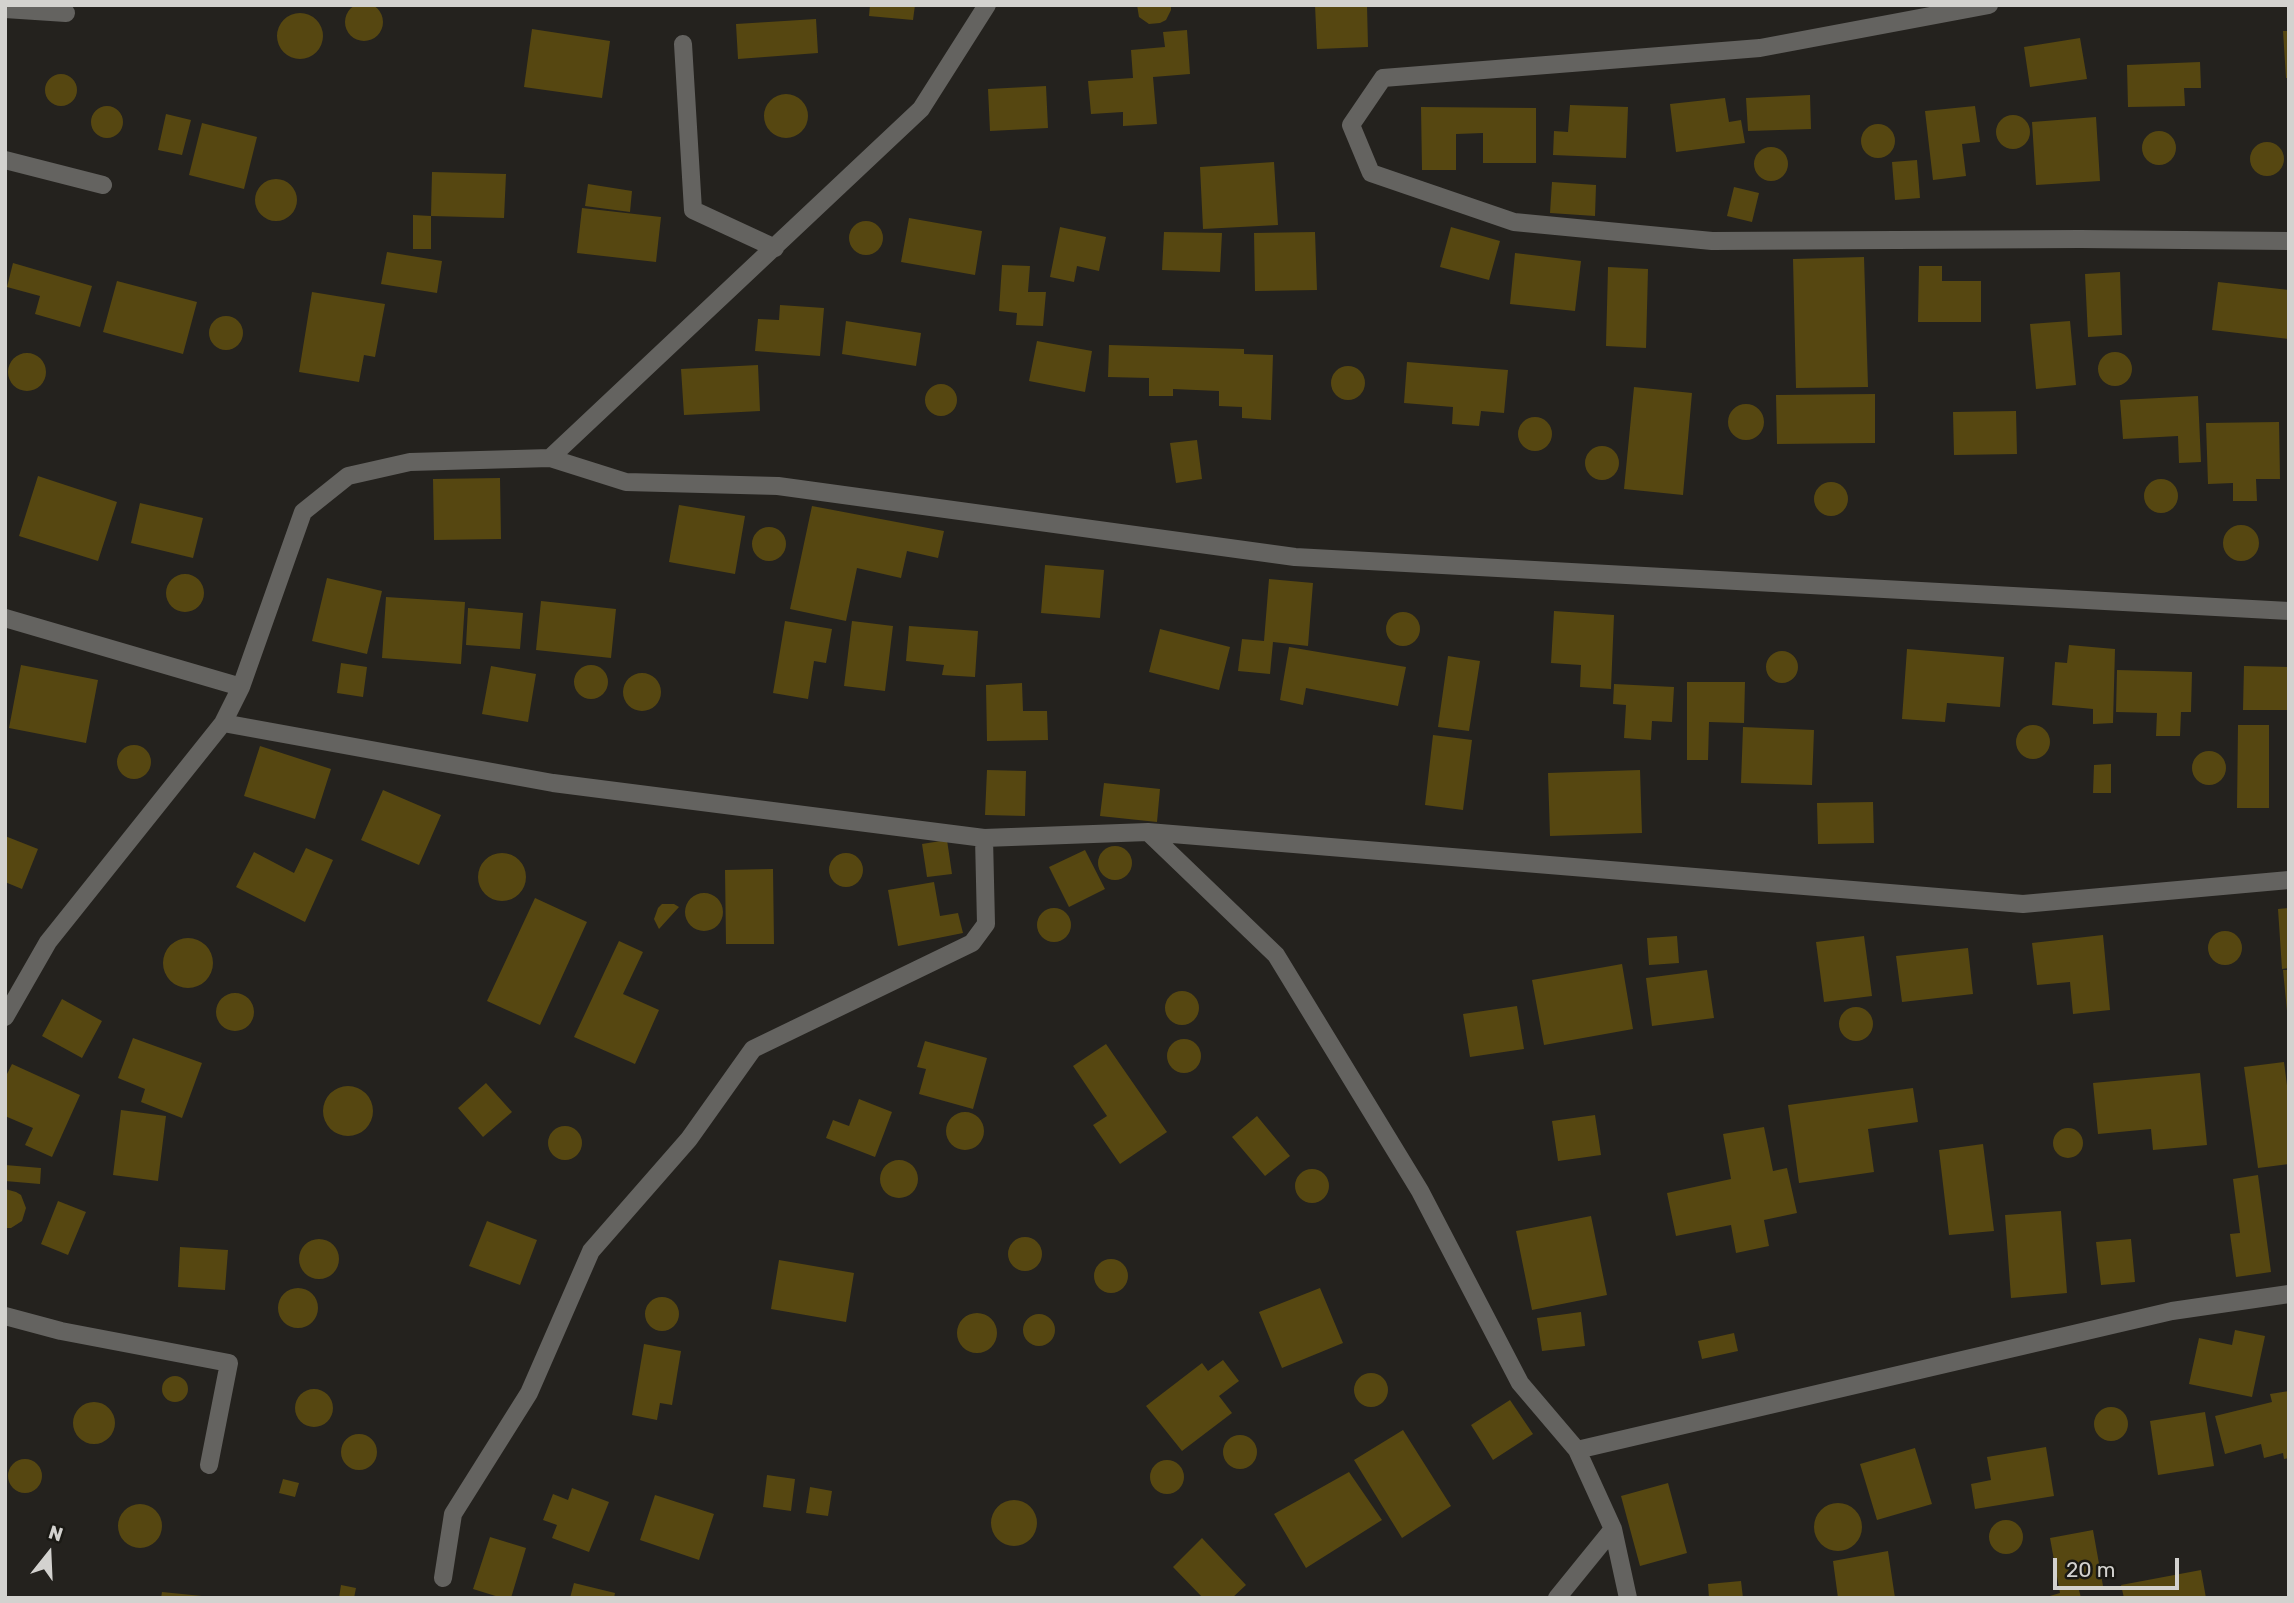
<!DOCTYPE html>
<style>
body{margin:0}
#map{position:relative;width:2294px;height:1603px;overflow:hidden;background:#24221e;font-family:Rubik,sans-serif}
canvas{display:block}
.frame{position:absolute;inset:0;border:7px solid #d3d2cf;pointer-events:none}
.north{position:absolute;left:14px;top:1519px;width:70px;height:70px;-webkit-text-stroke:5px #1a1914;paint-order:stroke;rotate:18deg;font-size:19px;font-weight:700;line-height:28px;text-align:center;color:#d3d2cf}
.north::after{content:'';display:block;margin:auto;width:24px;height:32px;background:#d3d2cf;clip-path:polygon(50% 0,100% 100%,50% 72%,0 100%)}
.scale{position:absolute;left:2053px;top:1558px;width:126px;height:32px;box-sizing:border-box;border:4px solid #d3d2cf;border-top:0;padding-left:9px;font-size:21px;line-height:24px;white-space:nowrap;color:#d3d2cf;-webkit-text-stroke:5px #1a1914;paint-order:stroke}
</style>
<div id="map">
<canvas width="2294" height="1603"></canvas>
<div class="frame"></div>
<div class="north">N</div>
<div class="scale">20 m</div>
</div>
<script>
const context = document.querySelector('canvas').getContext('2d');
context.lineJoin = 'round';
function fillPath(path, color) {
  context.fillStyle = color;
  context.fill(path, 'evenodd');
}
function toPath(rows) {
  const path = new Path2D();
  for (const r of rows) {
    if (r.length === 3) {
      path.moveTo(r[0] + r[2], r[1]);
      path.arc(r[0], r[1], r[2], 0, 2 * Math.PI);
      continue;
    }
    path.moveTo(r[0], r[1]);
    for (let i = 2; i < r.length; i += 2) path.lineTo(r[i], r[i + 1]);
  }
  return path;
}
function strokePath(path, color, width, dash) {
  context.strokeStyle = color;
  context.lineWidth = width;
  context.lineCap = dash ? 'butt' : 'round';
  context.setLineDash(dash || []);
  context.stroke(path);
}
fillPath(toPath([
 [364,22,19],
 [870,5,915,5,913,20,869,16],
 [1137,5,1171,5,1171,10,1166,20,1160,23,1149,24,1139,17],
 [1315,5,1367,5,1368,47,1317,49],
 [300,36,23],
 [816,19,818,53,738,59,736,24],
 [532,29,610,41,602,98,524,87],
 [1187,30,1190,74,1153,77,1157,124,1123,126,1123,112,1091,114,1088,81,1133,78,1131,50,1165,47,1163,32],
 [2283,31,2289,31,2289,78,2286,78],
 [2080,38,2087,79,2030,87,2024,47],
 [2200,62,2201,88,2184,88,2185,106,2128,107,2127,65],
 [61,90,16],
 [1046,86,1048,128,990,131,988,89],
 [786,116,22],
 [1810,95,1811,129,1748,131,1746,98],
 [1725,98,1729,122,1741,120,1745,143,1676,152,1670,104],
 [1570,105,1628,107,1626,158,1553,155,1554,131,1568,132],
 [107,122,16],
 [1975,106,1980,142,1962,144,1966,176,1933,180,1925,111],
 [1421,107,1536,108,1536,163,1483,163,1483,133,1456,134,1456,170,1422,170],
 [166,114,191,120,182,155,158,150],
 [2013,132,17],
 [2096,117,2100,181,2036,185,2032,122],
 [202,123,257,137,244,189,189,175],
 [1878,141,17],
 [2159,148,17],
 [2267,159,17],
 [1771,164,17],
 [1917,160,1920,198,1895,200,1892,162],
 [1274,162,1278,225,1203,229,1200,167],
 [432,172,506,174,504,218,431,216],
 [276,200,21],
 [1552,182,1596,185,1595,216,1550,213],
 [588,184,632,191,630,212,585,206],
 [1734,187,1759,193,1752,222,1727,216],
 [582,208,661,217,656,262,577,253],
 [413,215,431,216,431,249,413,249],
 [909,218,982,231,975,275,901,262],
 [866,238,17],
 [1060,227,1106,237,1099,271,1077,266,1074,282,1050,277],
 [1451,227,1500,241,1489,280,1440,267],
 [1164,232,1222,233,1220,272,1162,270],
 [1315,232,1317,290,1255,291,1254,233],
 [387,252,442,261,437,293,381,284],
 [1515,253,1581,261,1575,311,1510,304],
 [1864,257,1868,387,1796,388,1793,259],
 [13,263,92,286,80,327,35,314,40,296,7,287],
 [1002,265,1030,266,1028,292,1046,292,1043,326,1016,325,1017,313,999,311],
 [1919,266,1942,266,1942,281,1981,281,1981,322,1918,322],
 [1608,267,1648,269,1646,348,1606,346],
 [2120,272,2122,335,2088,337,2085,274],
 [117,281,197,302,183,354,103,332],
 [2218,282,2289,290,2289,339,2212,330],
 [312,292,385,304,375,357,364,355,359,382,299,372],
 [780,305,824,308,820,356,755,351,758,319,779,320],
 [226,333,17],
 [846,321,921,333,916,366,842,354],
 [2070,321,2076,385,2036,389,2030,324],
 [1037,341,1092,351,1085,392,1029,381],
 [1109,345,1244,349,1244,354,1273,355,1271,420,1242,418,1242,407,1219,406,1219,391,1173,389,1173,396,1149,396,1149,378,1108,377],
 [2115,369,17],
 [27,372,19],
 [1407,362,1508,370,1504,413,1481,411,1479,426,1452,424,1453,407,1404,403],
 [758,365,760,411,684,415,681,369],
 [1348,383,17],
 [941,400,16],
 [1634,387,1692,393,1683,495,1624,489],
 [1875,394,1875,443,1777,444,1776,395],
 [2198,396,2201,462,2179,463,2178,436,2123,439,2120,400],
 [1746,422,18],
 [2016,411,2017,454,1954,455,1953,412],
 [1535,434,17],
 [2279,422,2280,479,2256,479,2257,501,2233,501,2233,483,2208,484,2206,423],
 [1197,440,1202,479,1176,483,1170,443],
 [1602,463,17],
 [38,476,117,502,98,561,19,536],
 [500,478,501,539,434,540,433,479],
 [2161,496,17],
 [1831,499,17],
 [140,503,203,518,193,558,131,543],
 [679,505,745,516,735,574,669,562],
 [812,506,944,531,938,558,907,551,901,578,857,568,846,621,790,609],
 [2241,543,18],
 [769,544,17],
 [1045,565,1104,570,1100,618,1041,613],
 [185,593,19],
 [327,578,382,591,367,654,312,641],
 [1269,579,1313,583,1308,646,1273,642,1270,674,1238,671,1242,639,1264,641],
 [386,597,465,602,461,664,382,658],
 [541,601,616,609,611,658,536,650],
 [468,608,523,613,520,649,466,645],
 [1554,611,1614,615,1611,689,1580,687,1581,665,1551,663],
 [1403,629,17],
 [785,621,832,629,826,663,814,661,808,699,773,693],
 [852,621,893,626,885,691,844,686],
 [909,626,978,631,975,677,942,675,944,665,906,661],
 [1160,629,1230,647,1219,690,1149,672],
 [2069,645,2115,649,2113,723,2093,724,2093,709,2052,705,2055,662,2067,663],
 [1289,647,1406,667,1398,706,1306,688,1303,705,1280,700],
 [1907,649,2004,657,2000,707,1947,703,1945,722,1902,719],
 [1782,667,16],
 [1448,656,1480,661,1469,731,1438,727],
 [341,663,367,667,363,697,337,693],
 [591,682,17],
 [21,665,98,680,86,743,9,728],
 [491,666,536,674,528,722,482,714],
 [2244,666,2289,667,2289,710,2243,710],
 [2117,670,2192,672,2191,712,2181,712,2180,736,2156,736,2157,713,2116,712],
 [642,692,19],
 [1687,682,1745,682,1744,723,1709,722,1708,760,1687,760],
 [1022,683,1023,711,1047,711,1048,740,987,741,986,685],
 [1614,684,1674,687,1672,722,1652,721,1651,740,1624,738,1626,705,1613,704],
 [2033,742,17],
 [2238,725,2269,725,2269,808,2237,808],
 [1743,727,1814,730,1812,785,1741,783],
 [1433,735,1472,740,1463,810,1425,805],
 [134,762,17],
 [260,746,331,769,315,819,244,796],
 [2209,768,17],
 [2111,764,2111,793,2093,793,2094,765],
 [987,770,1026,771,1025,816,985,815],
 [1640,770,1642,833,1550,836,1548,773],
 [1104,783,1160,789,1157,822,1100,816],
 [383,790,441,815,419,865,361,840],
 [1873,802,1874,843,1818,844,1817,803],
 [5,836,38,849,22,889,5,882],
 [947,840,952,874,927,877,922,844],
 [1115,863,17],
 [306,848,333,860,305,922,236,887,254,852,294,873],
 [1085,850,1105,889,1069,907,1049,867],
 [502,877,24],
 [846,870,17],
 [773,869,774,944,726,944,725,870],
 [934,882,940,916,958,913,963,933,898,946,888,890],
 [704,912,19],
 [535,898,587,922,540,1025,487,1001],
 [662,904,674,904,679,907,659,929,654,919,658,908],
 [2289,908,2289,968,2282,969,2278,909],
 [1054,925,17],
 [2225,948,17],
 [2103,935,2110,1010,2073,1014,2070,982,2037,985,2032,943],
 [1677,936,1679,963,1649,965,1647,938],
 [1864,936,1872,996,1824,1002,1816,942],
 [188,963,25],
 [619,941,643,952,623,994,659,1010,635,1064,574,1037],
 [1968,948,1973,994,1902,1002,1896,956],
 [1622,964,1633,1029,1544,1045,1532,980],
 [1707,970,1714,1018,1652,1026,1646,978],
 [2283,970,2289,970,2289,1011,2287,1011],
 [1182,1008,17],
 [235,1012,19],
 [62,999,102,1021,82,1058,42,1036],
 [1517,1006,1524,1049,1470,1057,1463,1014],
 [1856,1024,17],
 [133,1038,202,1063,182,1118,141,1102,145,1089,118,1078],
 [1184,1056,17],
 [925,1041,987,1058,973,1109,919,1094,926,1069,917,1067],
 [1106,1044,1167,1132,1120,1164,1093,1125,1107,1116,1073,1066],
 [2284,1062,2289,1101,2289,1164,2258,1168,2244,1067],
 [12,1064,80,1095,52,1157,25,1145,33,1128,5,1116,5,1078],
 [2200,1073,2207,1145,2153,1150,2151,1129,2098,1134,2093,1083],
 [486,1083,512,1112,483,1137,458,1108],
 [348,1111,25],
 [1913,1088,1918,1122,1868,1129,1874,1172,1799,1183,1788,1105],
 [859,1099,892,1112,875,1157,826,1138,833,1120,849,1126],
 [121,1110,166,1116,158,1181,113,1175],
 [965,1131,19],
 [1595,1115,1601,1155,1558,1161,1552,1121],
 [1257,1116,1290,1156,1265,1176,1232,1137],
 [565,1143,17],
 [1764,1127,1773,1171,1787,1168,1797,1213,1764,1220,1769,1246,1736,1253,1731,1225,1676,1236,1667,1193,1731,1179,1723,1134],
 [2068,1143,15],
 [1983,1144,1994,1231,1949,1235,1939,1150],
 [899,1179,19],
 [5,1165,41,1168,40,1184,5,1181],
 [1312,1186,17],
 [2258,1175,2271,1272,2236,1277,2230,1234,2240,1233,2233,1179],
 [5,1189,16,1192,21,1195,26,1208,22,1221,11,1228,5,1228],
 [58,1201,86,1212,68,1255,41,1244],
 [2061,1211,2067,1293,2011,1298,2005,1215],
 [1591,1216,1607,1295,1532,1310,1516,1231],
 [487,1221,537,1240,520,1285,469,1266],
 [1025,1254,17],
 [319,1259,20],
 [2131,1239,2135,1282,2101,1285,2096,1242],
 [180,1247,228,1250,225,1290,178,1287],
 [1111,1276,17],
 [779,1260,854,1273,846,1322,771,1309],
 [1320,1288,1343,1343,1282,1368,1259,1312],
 [298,1308,20],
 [662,1314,17],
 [1581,1312,1585,1346,1542,1351,1537,1318],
 [977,1333,20],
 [1039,1330,16],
 [2235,1330,2265,1336,2252,1397,2189,1384,2199,1338,2232,1345],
 [1734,1333,1738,1351,1702,1359,1698,1341],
 [644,1344,681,1351,672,1405,660,1403,657,1420,632,1415],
 [1223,1360,1239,1381,1219,1396,1232,1413,1182,1451,1146,1406,1202,1363,1208,1371],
 [1371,1390,17],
 [175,1389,13],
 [314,1408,19],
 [2289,1391,2289,1458,2284,1459,2283,1453,2264,1458,2261,1444,2225,1454,2215,1416,2272,1402,2270,1394],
 [1510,1400,1533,1434,1493,1460,1471,1425],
 [94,1423,21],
 [2111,1424,17],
 [2205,1412,2214,1466,2158,1475,2150,1421],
 [1403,1430,1451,1506,1402,1538,1354,1460],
 [359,1452,18],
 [1240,1452,17],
 [2046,1447,2054,1496,1975,1509,1971,1484,1991,1480,1987,1457],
 [1915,1448,1932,1504,1877,1520,1860,1464],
 [25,1476,17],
 [1167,1477,17],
 [1349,1472,1382,1520,1306,1568,1274,1514],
 [767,1475,795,1479,791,1511,763,1507],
 [283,1479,299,1483,295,1497,279,1493],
 [1668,1483,1687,1553,1640,1566,1621,1496],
 [810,1487,832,1491,828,1516,806,1513],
 [572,1488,609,1502,589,1552,552,1538,557,1525,543,1520,553,1494,568,1500],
 [655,1495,714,1514,699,1560,640,1540],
 [1014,1523,23],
 [1838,1527,24],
 [140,1526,22],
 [2006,1537,17],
 [2093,1530,2103,1586,2079,1590,2081,1598,2043,1598,2060,1593,2050,1538],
 [490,1537,526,1548,511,1598,502,1598,473,1589],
 [1202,1538,1246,1585,1232,1598,1203,1598,1173,1567],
 [1888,1551,1895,1598,1838,1598,1833,1561],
 [2201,1570,2206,1598,2124,1598,2121,1585],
 [1741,1581,1743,1598,1709,1598,1708,1584],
 [574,1583,615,1593,614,1598,570,1598],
 [341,1585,356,1588,354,1598,339,1598],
 [162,1592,202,1596,202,1598,161,1598]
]), '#564711');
strokePath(toPath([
 [1989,5,1760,48,1383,78,1351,125,1371,173,1514,222,1712,241,2080,239,2289,241],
 [5,9,66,13],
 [683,44,693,210,775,248],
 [5,160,103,185],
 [550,458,626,482,778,486,1295,557,2289,611],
 [5,618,241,687],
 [223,723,553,783,984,838,1148,832,1276,955,1420,1191,1520,1383,1577,1450,1613,1529,1628,1598],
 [1148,832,2023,904,2289,880],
 [5,1017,48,942,223,723,241,687,303,512,348,476,410,462,550,458,921,109,987,5],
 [5,1316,61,1331,229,1363,209,1465],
 [1577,1450,2172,1311,2289,1294],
 [443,1578,453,1514,529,1393,591,1251,689,1139,753,1049,972,943,986,924,984,838],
 [1557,1598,1613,1529]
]), '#646360', 18);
</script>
